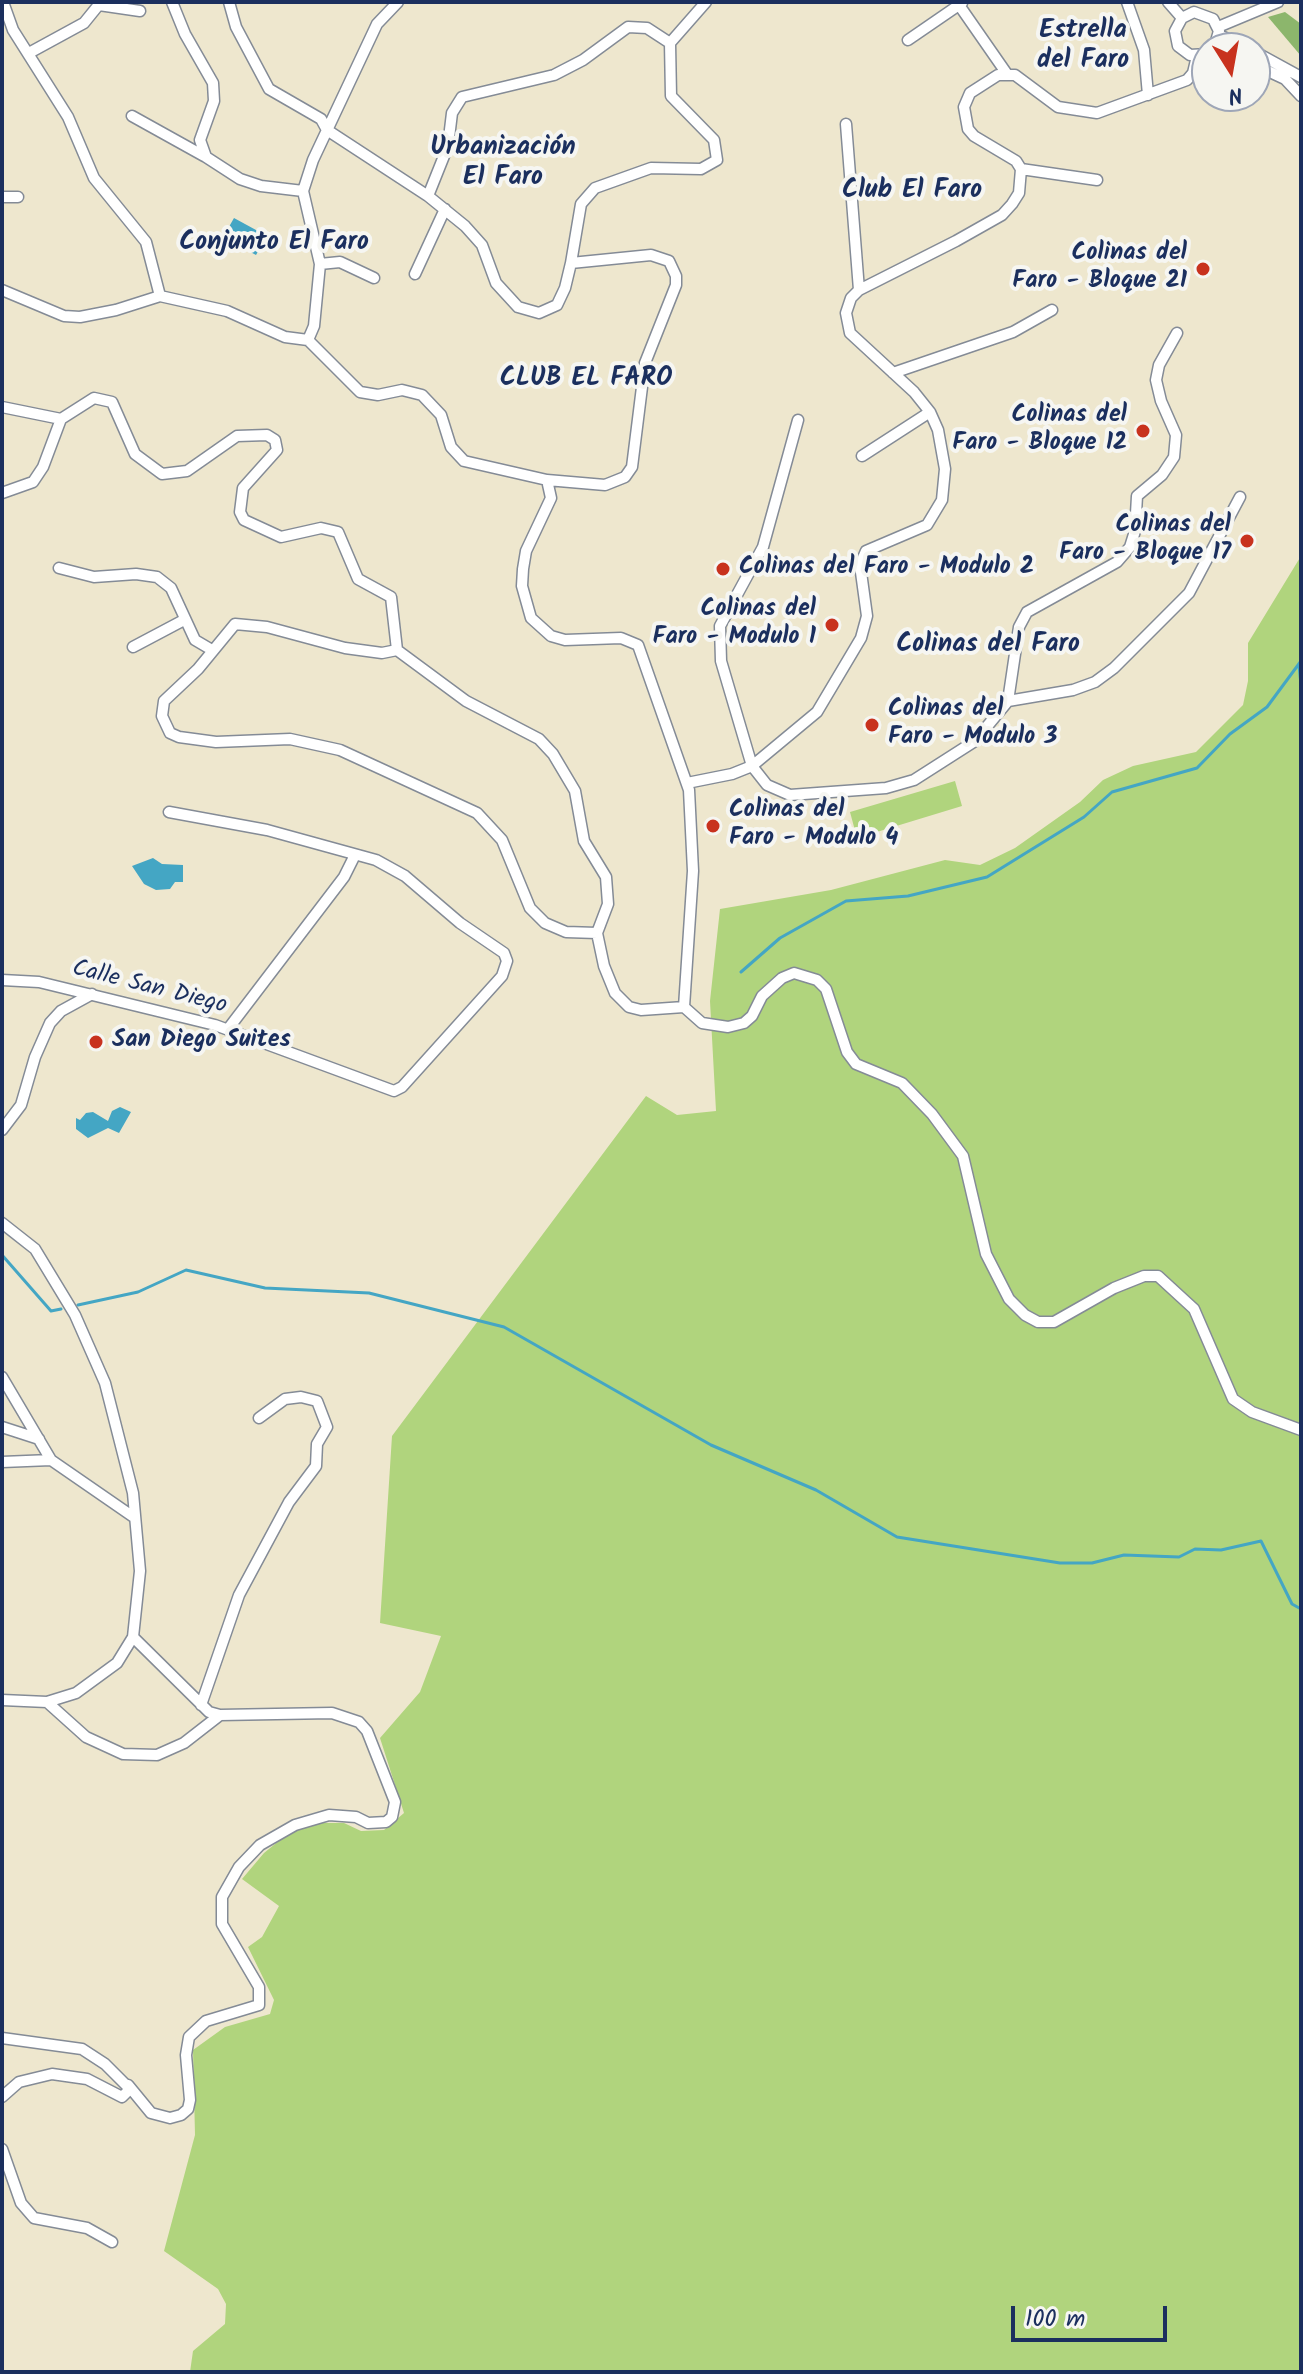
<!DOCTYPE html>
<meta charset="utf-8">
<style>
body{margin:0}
#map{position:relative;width:1303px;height:2374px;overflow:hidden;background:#eee7ce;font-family:Kalam,sans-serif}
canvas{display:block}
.frame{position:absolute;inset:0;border:4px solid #1b2f5e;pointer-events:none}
.north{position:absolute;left:1191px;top:32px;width:80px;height:80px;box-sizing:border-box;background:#f6f6f2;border:2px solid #9ea6b7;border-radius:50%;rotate:169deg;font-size:22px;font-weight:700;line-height:32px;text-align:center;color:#1b2f5e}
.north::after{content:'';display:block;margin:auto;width:28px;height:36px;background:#c8321e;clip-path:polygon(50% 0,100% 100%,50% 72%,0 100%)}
.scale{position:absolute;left:1011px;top:2306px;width:156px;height:36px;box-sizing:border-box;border:4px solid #1b2f5e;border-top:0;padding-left:10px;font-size:24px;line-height:28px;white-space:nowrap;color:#1b2f5e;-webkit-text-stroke:6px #f6f6f2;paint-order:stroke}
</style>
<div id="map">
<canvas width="1303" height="2374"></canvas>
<div class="frame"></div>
<div class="north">N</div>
<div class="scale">100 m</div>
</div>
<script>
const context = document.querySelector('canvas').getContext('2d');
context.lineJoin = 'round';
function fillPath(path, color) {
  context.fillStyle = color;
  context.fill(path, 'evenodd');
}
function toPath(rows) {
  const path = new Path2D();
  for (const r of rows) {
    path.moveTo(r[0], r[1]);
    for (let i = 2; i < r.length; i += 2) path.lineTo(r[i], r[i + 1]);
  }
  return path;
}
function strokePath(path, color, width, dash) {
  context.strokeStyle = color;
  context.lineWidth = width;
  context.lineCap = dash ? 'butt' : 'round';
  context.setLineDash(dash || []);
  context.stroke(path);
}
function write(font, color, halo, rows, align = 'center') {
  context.font = font + ' Kalam,sans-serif';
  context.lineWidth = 8;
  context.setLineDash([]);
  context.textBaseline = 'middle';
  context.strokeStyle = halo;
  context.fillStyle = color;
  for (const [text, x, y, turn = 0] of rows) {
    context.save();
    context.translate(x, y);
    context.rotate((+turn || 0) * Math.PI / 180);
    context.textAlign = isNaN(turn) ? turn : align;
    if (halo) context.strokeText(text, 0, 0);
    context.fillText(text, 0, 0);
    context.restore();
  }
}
fillPath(toPath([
 [1301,556,1301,2372,190,2372,193,2351,225,2324,226,2304,218,2289,164,2251,195,2135,193,2050,225,2027,270,2014,274,2000,248,1947,262,1937,279,1906,242,1879,264,1853,291,1831,316,1823,344,1823,361,1831,384,1830,404,1813,380,1738,420,1692,441,1636,380,1623,392,1436,646,1096,677,1115,716,1111,710,1001,720,909,831,890,945,860,980,865,1015,848,1080,802,1103,780,1133,766,1196,752,1243,705,1248,681,1248,643],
 [955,781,962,806,857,838,850,812]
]), '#b0d47d');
fillPath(toPath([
 [1285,12,1301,24,1301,56,1268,17]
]), '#8cb66c');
fillPath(toPath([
 [234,218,267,236,256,255,241,247,243,241,226,232],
 [153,858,162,864,183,865,183,882,175,882,170,889,156,890,144,884,132,866],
 [120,1107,131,1112,119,1133,108,1128,88,1138,76,1129,76,1118,80,1120,86,1113,93,1112,108,1121,112,1111]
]), '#44a6c4');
strokePath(toPath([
 [1299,665,1301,685],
 [741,972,780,938,846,901,908,896,987,877,1084,817,1112,792,1197,768,1230,734,1267,707,1301,661],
 [2,1255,51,1311,61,1309],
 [78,1305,138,1292,186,1270,265,1288,369,1293,504,1327,711,1445,816,1490,897,1537,1060,1563,1092,1563,1124,1555,1179,1557,1195,1549,1221,1550,1261,1541,1292,1604,1301,1609]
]), '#44a6c4', 3);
const street = toPath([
 [3,2,13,30,68,117,94,178,146,242,160,296,227,311,285,337,308,340,360,392,378,395,402,390,422,395,441,415,451,447,464,461,547,480,551,498,526,551,523,569,522,586,531,618,551,636,565,640,621,638,638,645,689,790,693,871,684,1007],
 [172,2,185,34,213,83,214,101,200,140,206,157,240,179,261,186,303,191],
 [229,2,236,27,269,89,321,119,327,130,428,196,465,226,482,245,496,283,518,307,539,313,557,305,565,288,571,263,651,255,669,261,676,276,676,285,645,363,632,467,625,477,605,485,547,480],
 [1127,2,1144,50,1148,95],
 [1168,2,1182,18],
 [99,5,140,11],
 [959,5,1007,74],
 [1218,27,1278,2],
 [1219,35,1247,48],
 [908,40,962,3],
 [670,43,706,2],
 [1255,52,1301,77],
 [29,53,84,23,101,2],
 [1207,54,1190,55,1178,46,1175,31,1182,18,1194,12,1213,19,1219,31,1214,48],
 [1255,65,1285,79,1301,96],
 [132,116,204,156],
 [846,124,859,290],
 [1021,169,1097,180],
 [428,196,448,146,452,113,462,97,554,75,583,60,628,27,647,28,670,43,671,96,714,140,717,160,701,169,651,168,595,188,581,204,571,263],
 [2,197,18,197],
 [320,264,340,262,374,278],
 [415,274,445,209],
 [2,290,64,316,80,317,116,310,160,296],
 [308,340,314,326,320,264,303,191,313,160,377,24,398,2],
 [893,373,1013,332,1052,310],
 [2,407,61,419],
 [798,420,763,547,720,626,721,661,752,766,817,712,861,638,867,616,860,565,866,551,927,525,942,500,945,469,938,430,930,412,914,392,850,333,846,313,851,298,859,290,956,241,1002,215,1012,204,1019,193,1021,169,1016,161,974,136,968,129,964,107,970,93,998,75,1015,75,1058,107,1097,113,1187,80,1193,73,1197,56],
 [862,456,930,412],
 [2,493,33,482,43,467,61,419,94,398,112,402,135,454,162,474,187,471,237,436,267,435,275,440,277,450,243,488,240,512,244,520,281,537,321,528,338,532,358,579,391,597,397,650],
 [59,568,94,577,136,574,157,577,171,588,195,640,212,650],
 [133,647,184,620],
 [397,650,382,653,345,648,267,627,235,624,198,669,164,701,162,716,170,733,179,737,216,742,290,739,340,750,477,813,502,840,530,908,545,923,566,932,597,933],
 [397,650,466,701,539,739,553,754,575,791,584,841,606,877,608,904,597,933,604,966,615,993,629,1007,641,1010,684,1007],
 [1008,701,1073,690,1095,682,1114,668,1189,593,1240,497],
 [687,783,732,774,752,766,767,785,790,795,886,788,914,780,975,741,1008,701,1019,627,1027,612,1117,562,1130,547,1135,531,1137,496,1162,475,1174,457,1176,435,1161,401,1156,380,1159,365,1177,333],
 [2,980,39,982,215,1025,394,1091,402,1087,502,976,507,961,504,953,460,923,405,876,376,860,267,830,169,812],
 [684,1007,702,1023,728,1027,744,1023,752,1016,762,996,782,978,794,973,817,980,826,989,847,1052,856,1064,902,1083,932,1114,963,1156,986,1254,1009,1299,1025,1315,1038,1322,1054,1322,1114,1288,1144,1276,1158,1276,1194,1309,1233,1399,1252,1412,1301,1430],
 [228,1029,344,877,355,855],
 [2,1130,21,1105,35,1057,50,1023,61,1011,92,994],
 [2,1223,35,1249,75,1315,105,1383,133,1493,140,1571,133,1637,117,1663,76,1693,47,1702,2,1700],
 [2,1377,51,1460],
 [2,1427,39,1439],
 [2,1462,51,1460,135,1518],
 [47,1702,86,1737,123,1754,157,1755,184,1743,220,1715],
 [201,1705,239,1595,289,1502,316,1466,317,1444,327,1427,317,1401,301,1397,285,1399,259,1418],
 [2,2038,82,2049,105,2064,130,2089,122,2097,87,2079,52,2074,19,2082,2,2097],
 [128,2085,151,2113,170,2118,181,2115,188,2109,190,2100,186,2055,189,2037,206,2021,259,2005,259,1987,222,1924,222,1897,239,1867,260,1845,295,1825,329,1815,356,1817,368,1823,386,1822,392,1817,395,1802,367,1731,359,1722,332,1713,220,1715,209,1712,133,1637],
 [2,2149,21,2203,34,2218,87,2228,112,2242]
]);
strokePath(street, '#848b96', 13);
strokePath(street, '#fff', 10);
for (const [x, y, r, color] of [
 [1203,269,8,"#c8321e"],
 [1143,431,8,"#c8321e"],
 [1247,541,8,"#c8321e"],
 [723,569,8,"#c8321e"],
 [832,625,8,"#c8321e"],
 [872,725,8,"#c8321e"],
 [713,826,8,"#c8321e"],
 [96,1042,8,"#c8321e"]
]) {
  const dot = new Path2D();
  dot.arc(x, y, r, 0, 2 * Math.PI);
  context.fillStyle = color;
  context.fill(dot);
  strokePath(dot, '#f6f6f2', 3);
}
write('bold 24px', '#1b2f5e', '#f6f6f2', [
 ["Colinas del",1187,255],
 ["Faro - Bloque 21",1187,283],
 ["Colinas del",1127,417],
 ["Faro - Bloque 12",1127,445],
 ["Colinas del",1231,527],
 ["Faro - Bloque 17",1231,555],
 ["Colinas del Faro - Modulo 2",739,569,"left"],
 ["Colinas del",816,611],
 ["Faro - Modulo 1",816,639],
 ["Colinas del",888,711,"left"],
 ["Faro - Modulo 3",888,739,"left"],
 ["Colinas del",729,812,"left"],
 ["Faro - Modulo 4",729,840,"left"],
 ["San Diego Suites",112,1042,"left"]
], 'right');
write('24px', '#1b2f5e', '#f6f6f2', [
 ["Calle San Diego",149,989,14]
]);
write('bold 26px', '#1b2f5e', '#f6f6f2', [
 ["Estrella",1083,33],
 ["del Faro",1083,63],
 ["Urbanización",503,150],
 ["El Faro",503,180],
 ["Club El Faro",912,193],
 ["Conjunto El Faro",274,245],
 ["CLUB EL FARO",586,381],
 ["Colinas del Faro",988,647]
]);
</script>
